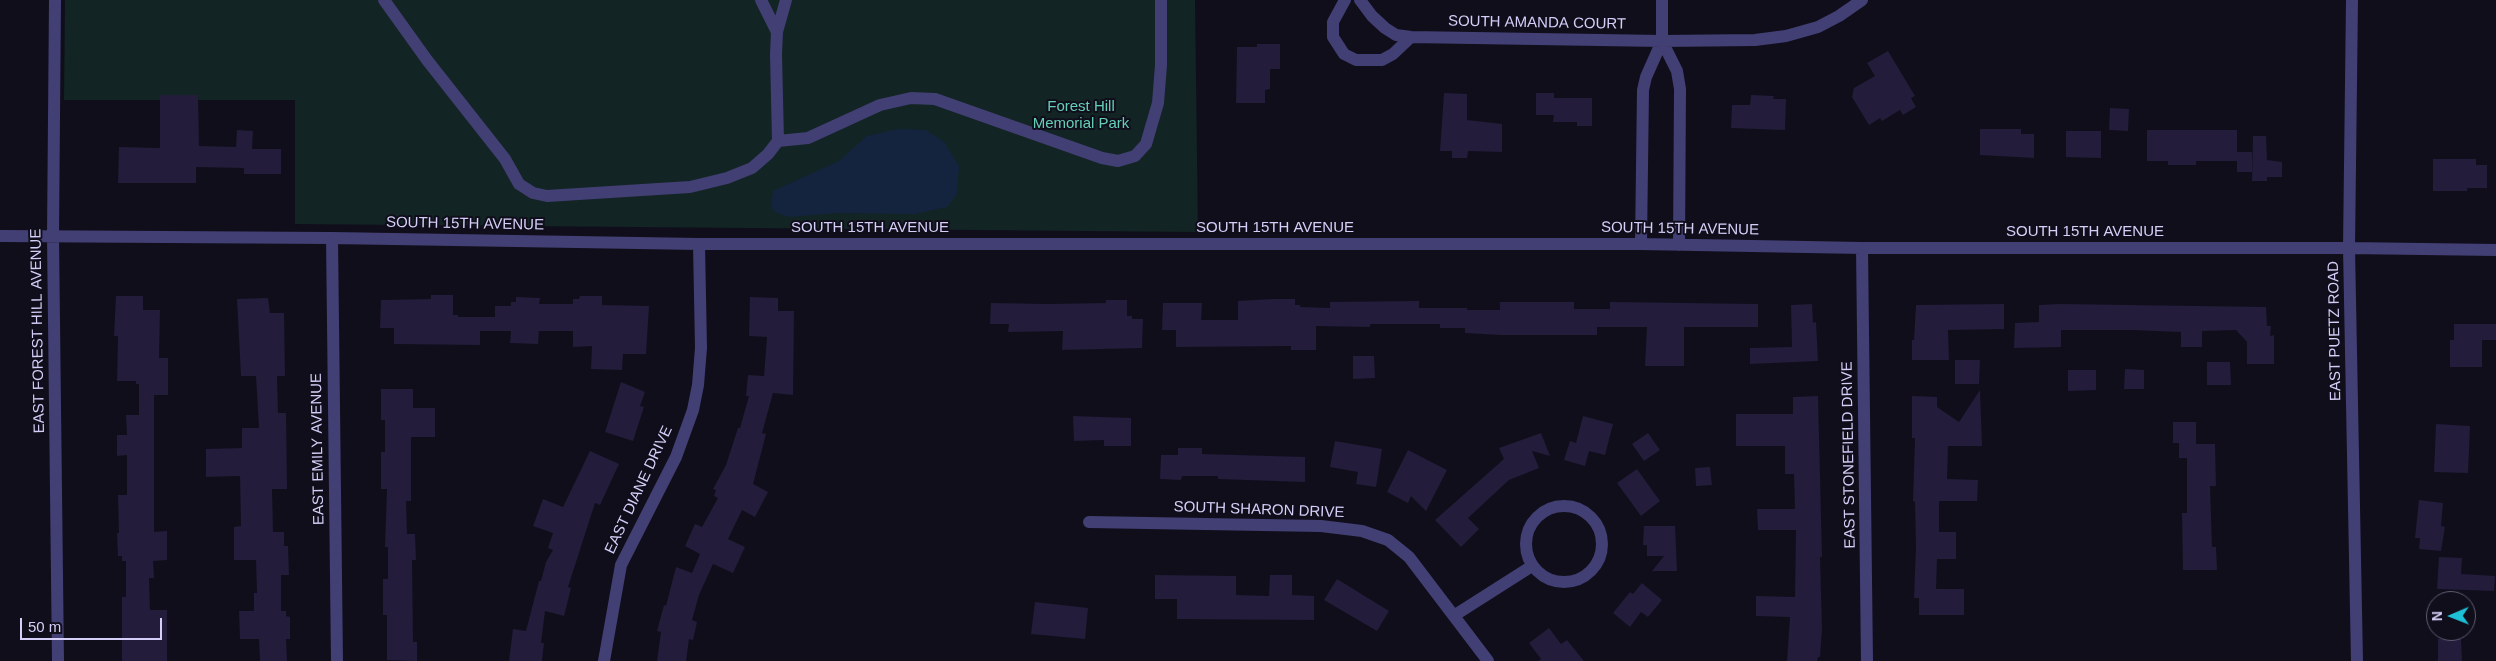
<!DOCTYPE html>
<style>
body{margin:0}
#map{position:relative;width:2496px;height:661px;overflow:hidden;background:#100e1b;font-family:Arial,sans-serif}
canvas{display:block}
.north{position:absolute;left:2426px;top:591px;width:50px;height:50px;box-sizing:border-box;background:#100e1b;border:1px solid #5e5b73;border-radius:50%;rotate:269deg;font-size:14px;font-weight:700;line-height:20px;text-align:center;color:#d4cff8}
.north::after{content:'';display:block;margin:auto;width:18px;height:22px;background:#1dc0d6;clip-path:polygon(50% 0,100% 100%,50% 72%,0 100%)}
.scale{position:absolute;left:20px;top:618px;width:142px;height:22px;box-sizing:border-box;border:2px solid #d4cff8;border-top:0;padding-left:6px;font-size:15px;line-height:18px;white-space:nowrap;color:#d4cff8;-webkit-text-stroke:4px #100e1b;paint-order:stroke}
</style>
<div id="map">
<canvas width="2496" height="661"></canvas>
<div class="north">N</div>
<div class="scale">50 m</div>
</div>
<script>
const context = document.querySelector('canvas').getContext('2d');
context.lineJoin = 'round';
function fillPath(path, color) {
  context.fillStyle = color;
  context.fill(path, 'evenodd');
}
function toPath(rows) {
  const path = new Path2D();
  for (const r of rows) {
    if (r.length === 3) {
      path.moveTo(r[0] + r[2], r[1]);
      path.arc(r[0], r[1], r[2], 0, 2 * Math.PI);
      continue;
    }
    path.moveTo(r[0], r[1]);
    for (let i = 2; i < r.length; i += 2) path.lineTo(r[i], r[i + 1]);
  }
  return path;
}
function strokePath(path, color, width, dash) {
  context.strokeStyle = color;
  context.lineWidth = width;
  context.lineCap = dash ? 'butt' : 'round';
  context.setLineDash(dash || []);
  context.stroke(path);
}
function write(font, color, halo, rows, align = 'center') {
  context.font = font + ' Arial,sans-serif';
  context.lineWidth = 4;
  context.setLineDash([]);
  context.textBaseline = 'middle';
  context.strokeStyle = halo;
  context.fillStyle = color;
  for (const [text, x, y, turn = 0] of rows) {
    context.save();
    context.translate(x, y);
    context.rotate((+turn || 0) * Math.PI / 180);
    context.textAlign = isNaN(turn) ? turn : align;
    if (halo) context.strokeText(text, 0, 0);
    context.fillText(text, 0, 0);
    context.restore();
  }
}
fillPath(toPath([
 [65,0,1195,0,1198,232,295,224,295,100,64,100]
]), '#122424');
fillPath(toPath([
 [898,129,926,130,944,142,959,166,957,194,947,207,915,214,835,213,790,217,777,213,771,208,773,191,839,161,867,136]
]), '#14243f');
fillPath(toPath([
 [1257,44,1280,44,1280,69,1270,69,1270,89,1265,90,1265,103,1236,103,1237,47,1257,47],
 [1888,51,1915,96,1911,98,1916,107,1903,115,1900,110,1882,121,1880,118,1869,125,1852,97,1854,88,1875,76,1867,63],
 [1444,93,1467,94,1467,120,1502,124,1502,152,1468,151,1467,158,1452,158,1452,151,1440,151],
 [1536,93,1554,93,1554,98,1592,98,1592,126,1577,126,1577,122,1553,122,1554,115,1536,115],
 [160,95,198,95,199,146,236,147,237,130,253,131,252,149,281,149,281,174,244,174,244,168,196,167,196,183,118,183,119,147,160,148],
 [1751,95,1774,96,1773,99,1786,99,1785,130,1731,128,1732,105,1750,105],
 [2110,108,2129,109,2128,131,2109,130],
 [1980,129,2021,129,2021,134,2034,134,2034,158,1980,155],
 [2147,130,2237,130,2237,152,2252,152,2252,172,2237,172,2237,161,2196,161,2196,165,2168,165,2168,161,2147,161],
 [2066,131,2101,131,2101,158,2066,157],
 [2253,136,2266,136,2267,160,2282,162,2282,177,2267,177,2267,181,2252,181],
 [2433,159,2476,159,2476,165,2487,165,2487,188,2467,188,2467,191,2433,191],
 [431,295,453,295,453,315,458,315,458,317,495,317,495,306,511,306,511,302,516,302,516,297,540,298,539,304,573,304,573,299,579,299,580,296,602,296,602,305,649,306,646,354,623,354,622,370,591,369,592,346,573,347,573,331,539,331,538,344,510,343,511,331,480,331,480,345,394,344,394,328,380,328,381,300,431,299],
 [116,296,143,296,143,310,160,310,159,358,168,358,168,395,154,395,154,532,167,531,167,560,153,561,154,578,149,578,150,610,167,610,167,661,122,661,122,597,126,597,126,561,122,561,122,556,118,556,117,533,119,533,118,495,127,495,127,455,117,456,117,435,127,435,126,415,139,415,139,384,136,384,136,381,117,381,118,336,114,336],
 [750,297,778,298,778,311,794,311,793,395,773,393,762,433,766,434,753,484,768,492,755,517,742,510,728,539,745,547,733,573,713,564,699,595,692,620,697,622,693,640,689,639,686,661,657,661,661,632,657,631,664,605,666,606,676,567,692,573,700,554,685,546,695,524,702,527,718,498,714,496,716,490,713,489,726,465,738,428,740,428,749,396,746,396,748,375,764,376,767,337,749,336],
 [268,298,270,313,284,313,285,376,277,376,278,413,286,413,287,489,272,489,273,532,284,532,284,546,288,546,289,575,281,575,281,611,286,611,286,616,290,617,290,639,286,639,287,661,260,661,259,639,240,639,239,611,254,611,254,593,257,593,256,560,234,560,234,527,241,526,240,476,206,477,206,449,242,448,242,428,259,428,256,376,241,376,237,299],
 [1273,299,1295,299,1295,305,1300,305,1300,307,1330,308,1330,302,1419,301,1419,308,1467,308,1467,310,1500,310,1500,302,1574,302,1574,309,1610,309,1610,302,1758,304,1758,327,1684,327,1684,366,1645,366,1647,327,1597,327,1597,335,1501,335,1465,333,1465,328,1440,328,1440,324,1370,324,1370,327,1316,326,1316,350,1291,350,1291,346,1176,347,1176,330,1162,330,1163,303,1202,303,1201,320,1238,320,1238,301],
 [1106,300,1127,300,1127,316,1132,316,1132,319,1143,319,1142,348,1062,350,1063,331,1008,332,1009,324,990,324,991,303,1049,304,1106,303],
 [1812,304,1813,323,1816,322,1818,361,1750,364,1750,348,1792,347,1791,305],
 [2004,304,2004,329,1948,330,1949,360,1912,360,1912,340,1914,340,1916,305],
 [2060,304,2266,307,2267,326,2271,326,2270,336,2274,335,2274,364,2247,364,2247,342,2236,330,2202,331,2202,347,2181,347,2181,332,2132,330,2061,330,2061,347,2014,348,2015,323,2039,322,2039,305],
 [2454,324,2496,324,2496,340,2482,340,2482,367,2450,367,2450,340,2454,340],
 [1353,356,1374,356,1375,378,1353,379],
 [1955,360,1980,360,1979,384,1955,384],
 [2207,362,2230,362,2231,385,2207,385],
 [2125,369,2144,370,2144,389,2124,389],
 [2068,370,2096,370,2096,390,2068,391],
 [621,382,645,392,640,406,644,407,633,441,605,432],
 [381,389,413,389,413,408,435,408,435,437,411,437,411,501,406,501,407,534,415,534,416,560,412,560,413,642,417,642,417,661,387,660,387,615,383,615,383,579,388,579,388,547,385,547,387,489,381,489,381,452,385,452,385,420,381,420],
 [1980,390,1982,446,1948,446,1947,479,1978,480,1977,501,1939,501,1939,532,1956,532,1956,559,1937,559,1936,589,1964,589,1964,615,1919,615,1919,598,1914,598,1916,547,1915,502,1913,501,1915,438,1912,438,1912,396,1937,397,1937,407,1959,422],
 [1818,396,1822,557,1820,557,1822,629,1820,657,1818,657,1817,661,1787,661,1790,617,1756,616,1756,596,1795,597,1796,530,1758,530,1757,509,1795,509,1794,474,1785,474,1785,446,1736,446,1736,414,1793,414,1793,397],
 [1073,416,1131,418,1131,446,1104,446,1104,440,1074,441],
 [1583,416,1613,424,1605,455,1589,451,1585,466,1564,460,1570,441,1576,443],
 [2173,422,2196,422,2196,444,2215,444,2216,486,2210,486,2212,547,2216,547,2217,570,2183,570,2182,513,2187,513,2187,458,2179,458,2179,443,2173,443],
 [2436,424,2470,426,2468,473,2434,472],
 [1541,433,1550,456,1532,451,1539,468,1509,480,1468,518,1479,529,1461,547,1435,520,1504,459,1499,448],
 [1648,433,1660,450,1644,461,1632,444],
 [1335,441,1382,449,1376,487,1356,484,1358,472,1330,467],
 [1178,448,1202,448,1202,454,1305,457,1305,482,1218,479,1218,476,1182,476,1181,480,1160,479,1161,455,1178,455],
 [1408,450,1447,470,1426,511,1411,496,1408,503,1387,492],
 [590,451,619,464,600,505,595,503,568,587,571,588,564,616,545,611,541,643,544,643,542,661,509,661,513,629,526,631,539,581,541,581,546,562,553,550,548,548,553,533,533,526,543,499,563,507],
 [1710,467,1712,485,1696,486,1695,468],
 [1637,469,1660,501,1641,516,1617,483],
 [2419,500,2443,503,2441,526,2445,527,2441,551,2419,549,2420,538,2415,538],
 [1644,526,1675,526,1677,571,1652,571,1664,556,1647,556,1647,545,1643,545],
 [2439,557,2462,558,2461,574,2495,576,2494,591,2437,589],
 [1155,575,1236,576,1236,595,1269,596,1270,575,1292,575,1292,595,1314,596,1314,620,1177,619,1177,599,1155,599],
 [1337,579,1389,611,1377,631,1324,600],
 [1642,583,1662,600,1648,617,1641,612,1630,627,1613,613,1630,592,1633,594],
 [1035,602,1088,608,1085,639,1031,634],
 [1549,628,1561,644,1567,640,1584,661,1539,661,1541,659,1529,643],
 [2438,639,2461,639,2462,661,2438,661]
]), '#231c3a');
strokePath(toPath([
 [55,0,53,236,58,661],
 [384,0,427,60,505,159,519,184,533,193,547,196,690,187,727,178,752,168,768,154,778,141,776,54,777,32,786,0],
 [761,0,777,32],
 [1345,0,1333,22,1333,37,1344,54,1356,60,1382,60,1393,54,1411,37],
 [1360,0,1372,16,1385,28,1396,35,1411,37,1662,41,1755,40,1786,36,1818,27,1839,16,1862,0],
 [2352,0,2349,248,2357,661],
 [1662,41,1677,71,1680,89,1679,245],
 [778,141,808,138,880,105,911,98,935,99,1102,158,1118,161,1135,156,1146,144,1158,103,1161,65,1161,0],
 [0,236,332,238,699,244,1641,244,1862,248,2349,248,2496,250],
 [332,238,337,661],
 [1641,244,1643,90,1646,77,1662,41,1662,0],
 [1862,248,1867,661],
 [1564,544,38],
 [1089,522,1321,526,1362,531,1388,540,1409,557,1488,661],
 [1455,615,1532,566],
 [604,661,621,565,676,457,693,410,698,385,701,348,699,244]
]), '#423f74', 12);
write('15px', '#d4cff8', '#100e1b', [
 ["SOUTH AMANDA COURT",1537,23,1],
 ["SOUTH 15TH AVENUE",465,224,1],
 ["SOUTH 15TH AVENUE",870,228],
 ["SOUTH 15TH AVENUE",1275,228],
 ["SOUTH 15TH AVENUE",1680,229,1],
 ["SOUTH 15TH AVENUE",2085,232],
 ["EAST FOREST HILL AVENUE",38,331,-91],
 ["EAST PUETZ ROAD",2335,331,-91],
 ["EAST EMILY AVENUE",318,449,-91],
 ["EAST STONEFIELD DRIVE",1849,455,-91],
 ["EAST DIANE DRIVE",639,490,-65],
 ["SOUTH SHARON DRIVE",1259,510,2]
]);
write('15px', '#65ceb6', '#100e1b', [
 ["Forest Hill",1081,107],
 ["Memorial Park",1081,124]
]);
</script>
